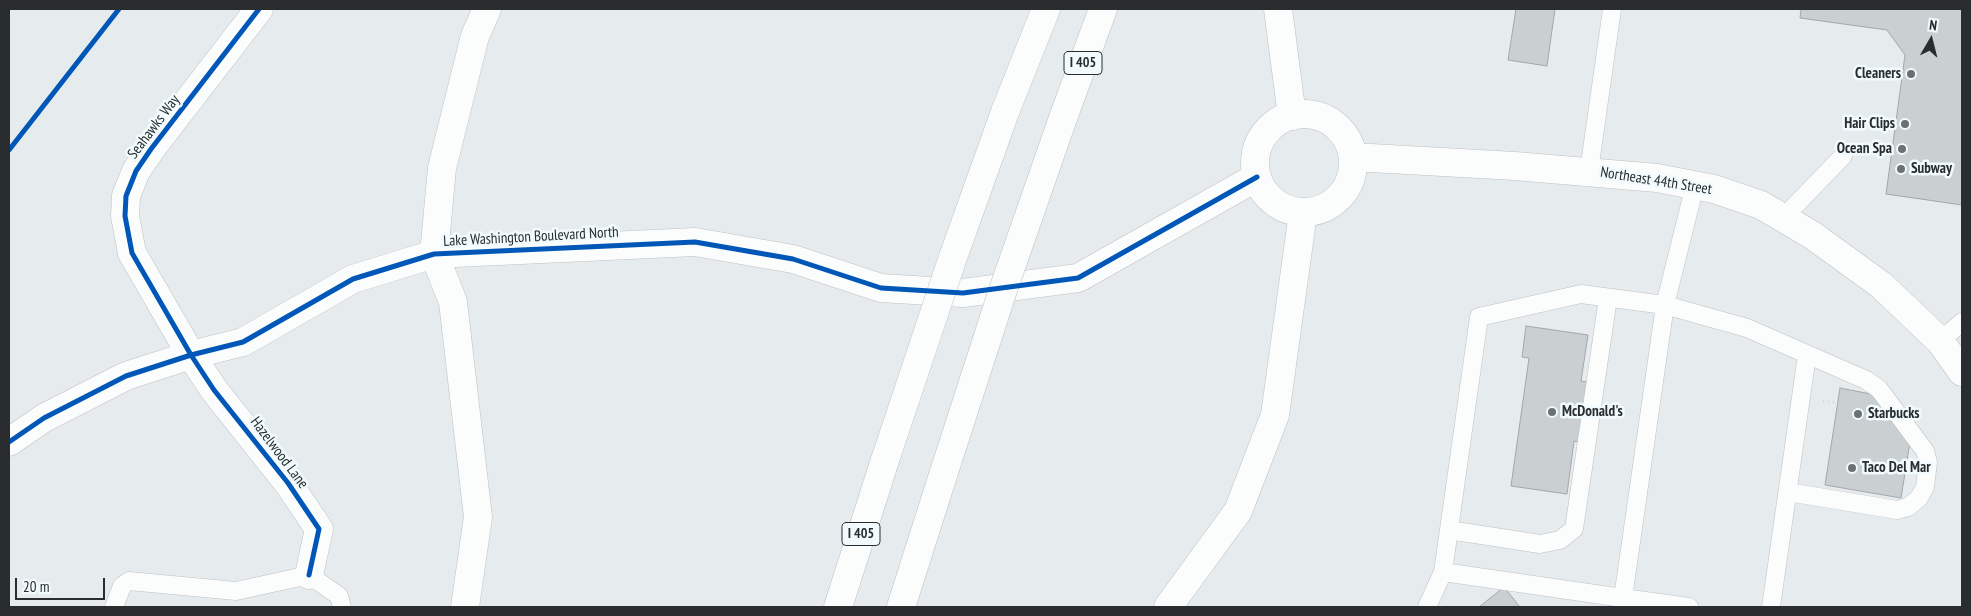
<!DOCTYPE html>
<style>
body{margin:0}
#map{position:relative;width:1971px;height:616px;overflow:hidden;background:#e6ecee;font-family:"PT Sans Narrow",sans-serif}
canvas{display:block}
.frame{position:absolute;inset:0;border:10px solid #292d2f;pointer-events:none}
.north{position:absolute;left:1906px;top:15px;width:50px;height:50px;-webkit-text-stroke:4px #f1fbfe;paint-order:stroke;rotate:8deg;font-size:14px;font-weight:700;line-height:20px;text-align:center;color:#292d2f}
.north::after{content:'';display:block;margin:auto;width:18px;height:22px;background:#292d2f;clip-path:polygon(50% 0,100% 100%,50% 72%,0 100%)}
.scale{position:absolute;left:15px;top:578px;width:90px;height:22px;box-sizing:border-box;border:2px solid #292d2f;border-top:0;padding-left:6px;font-size:15px;line-height:18px;white-space:nowrap;color:#292d2f;-webkit-text-stroke:4px #f1fbfe;paint-order:stroke}
</style>
<div id="map">
<canvas width="1971" height="616"></canvas>
<div class="frame"></div>
<div class="north">N</div>
<div class="scale">20 m</div>
</div>
<script>
const context = document.querySelector('canvas').getContext('2d');
context.lineJoin = 'round';
function fillPath(path, color) {
  context.fillStyle = color;
  context.fill(path, 'evenodd');
}
function toPath(rows) {
  const path = new Path2D();
  for (const r of rows) {
    if (r.length === 3) {
      path.moveTo(r[0] + r[2], r[1]);
      path.arc(r[0], r[1], r[2], 0, 2 * Math.PI);
      continue;
    }
    path.moveTo(r[0], r[1]);
    for (let i = 2; i < r.length; i += 2) path.lineTo(r[i], r[i + 1]);
  }
  return path;
}
function strokePath(path, color, width, dash) {
  context.strokeStyle = color;
  context.lineWidth = width;
  context.lineCap = dash ? 'butt' : 'round';
  context.setLineDash(dash || []);
  context.stroke(path);
}
function write(font, color, halo, rows, align = 'center') {
  context.font = font + ' "PT Sans Narrow",sans-serif';
  context.lineWidth = 5;
  context.setLineDash([]);
  context.textBaseline = 'middle';
  context.strokeStyle = halo;
  context.fillStyle = color;
  for (const [text, x, y, turn = 0] of rows) {
    context.save();
    context.translate(x, y);
    context.rotate((+turn || 0) * Math.PI / 180);
    context.textAlign = isNaN(turn) ? turn : align;
    if (halo) context.strokeText(text, 0, 0);
    context.fillText(text, 0, 0);
    context.restore();
  }
}
const building = toPath([
 [1516,9,1555,9,1547,66,1508,60,1516,9],
 [1801,9,1962,9,1962,205,1886,194,1905,55,1887,30,1800,18,1801,9],
 [1526,326,1588,335,1581,381,1587,382,1579,442,1574,441,1567,494,1511,486,1529,358,1522,357,1526,326],
 [1840,388,1881,396,1910,442,1901,498,1825,485,1840,388],
 [1504,587,1520,607,1479,607,1504,587]
]);
fillPath(building, '#cacfd1');
strokePath(building, '#a3a7a9', 1);
const service = toPath([
 [1589,171,1612,9],
 [1783,218,1843,156],
 [1940,341,1962,322],
 [1449,530,1540,544,1560,540,1574,529,1608,298],
 [1443,572,1623,598,1665,305,1695,185],
 [1623,598,1689,607],
 [114,607,122,586,129,581,236,591,309,575,339,596,342,607],
 [1427,607,1443,572,1479,317,1581,294,1665,305,1747,328,1866,380,1879,389,1925,451,1928,462,1925,487,1919,498,1908,507,1897,510,1788,492],
 [1771,607,1807,355]
]);
const minor = toPath([
 [191,355,214,390,288,483,319,529,309,575]
]);
const tertiary = toPath([
 [1304,163,49],
 [1353,157,1515,166,1657,178,1714,189,1761,205,1812,235,1881,285,1940,341,1962,372],
 [191,355,132,253,125,216,126,196,136,171,151,149,259,9],
 [9,442,44,418,126,376,191,355,243,342,353,279,434,254,695,242,793,259,881,288,963,293,1078,278,1257,177]
]);
const secondary = toPath([
 [1278,9,1292,116]
]);
const motorway = toPath([
 [1005,112,1046,9],
 [1063,118,1103,9],
 [465,607,478,517,453,302,434,254,442,168,475,36,487,9],
 [838,607,885,460],
 [901,607,944,472],
 [1168,607,1238,511,1275,415,1303,213]
]);
strokePath(service, '#bcc1c3', 19);
strokePath(minor, '#bcc1c3', 29);
strokePath(tertiary, '#bcc1c3', 29);
strokePath(secondary, '#bcc1c3', 29);
strokePath(motorway, '#bcc1c3', 29);
strokePath(toPath([
 [1823,401,1837,403]
]), '#d2d3d4', 3, [1, 4]);
strokePath(service, '#fbfcfc', 18);
strokePath(minor, '#fbfcfc', 28);
strokePath(tertiary, '#fbfcfc', 28);
strokePath(secondary, '#fbfcfc', 28);
strokePath(motorway, '#fbfcfc', 28);
const motorwayBridge = toPath([
 [885,460,952,260,1005,112],
 [944,472,1003,290,1063,118]
]);
strokePath(motorwayBridge, '#bcc1c3', 29, []);
strokePath(motorwayBridge, '#fbfcfc', 28);
strokePath(toPath([
 [259,9,151,149,136,171,126,196,125,216,132,253,191,355,214,390,288,483,319,529,309,575],
 [9,150,119,9],
 [9,442,44,418,126,376,191,355,243,342,353,279,434,254,695,242,793,259,881,288,963,293,1078,278,1257,177]
]), '#0057b8', 5);
for (const [x, y, r, color] of [
 [1911,74,5,"#6b7072"],
 [1905,124,5,"#6b7072"],
 [1902,149,5,"#6b7072"],
 [1901,169,5,"#6b7072"],
 [1552,412,5,"#6b7072"],
 [1858,414,5,"#6b7072"],
 [1852,468,5,"#6b7072"]
]) {
  const dot = new Path2D();
  dot.arc(x, y, r, 0, 2 * Math.PI);
  context.fillStyle = color;
  context.fill(dot);
  strokePath(dot, '#f1fbfe', 2);
}
for (const [x, y, w] of [
 [1083,63,38],
 [861,534,38]
]) {
  const box = new Path2D();
  box.roundRect(x - w / 2, y - 11.5, w, 23, 4);
  context.fillStyle = '#f1fbfe';
  context.fill(box);
  strokePath(box, '#292d2f', 1);
}
write('bold 14px', '#292d2f', null, [
 ["I 405",1083,63],
 ["I 405",861,534]
]);
write('bold 15px', '#292d2f', '#f1fbfe', [
 ["Cleaners",1901,74,"right"],
 ["Hair Clips",1895,124,"right"],
 ["Ocean Spa",1892,149,"right"],
 ["Subway",1911,169],
 ["McDonald's",1562,412],
 ["Starbucks",1868,414],
 ["Taco Del Mar",1862,468]
], 'left');
write('15px', '#292d2f', '#f1fbfe', [
 ["Seahawks Way",154,127,-53],
 ["Northeast 44th Street",1656,181,9],
 ["Lake Washington Boulevard North",531,237,-3],
 ["Hazelwood Lane",279,453,53]
]);
</script>
